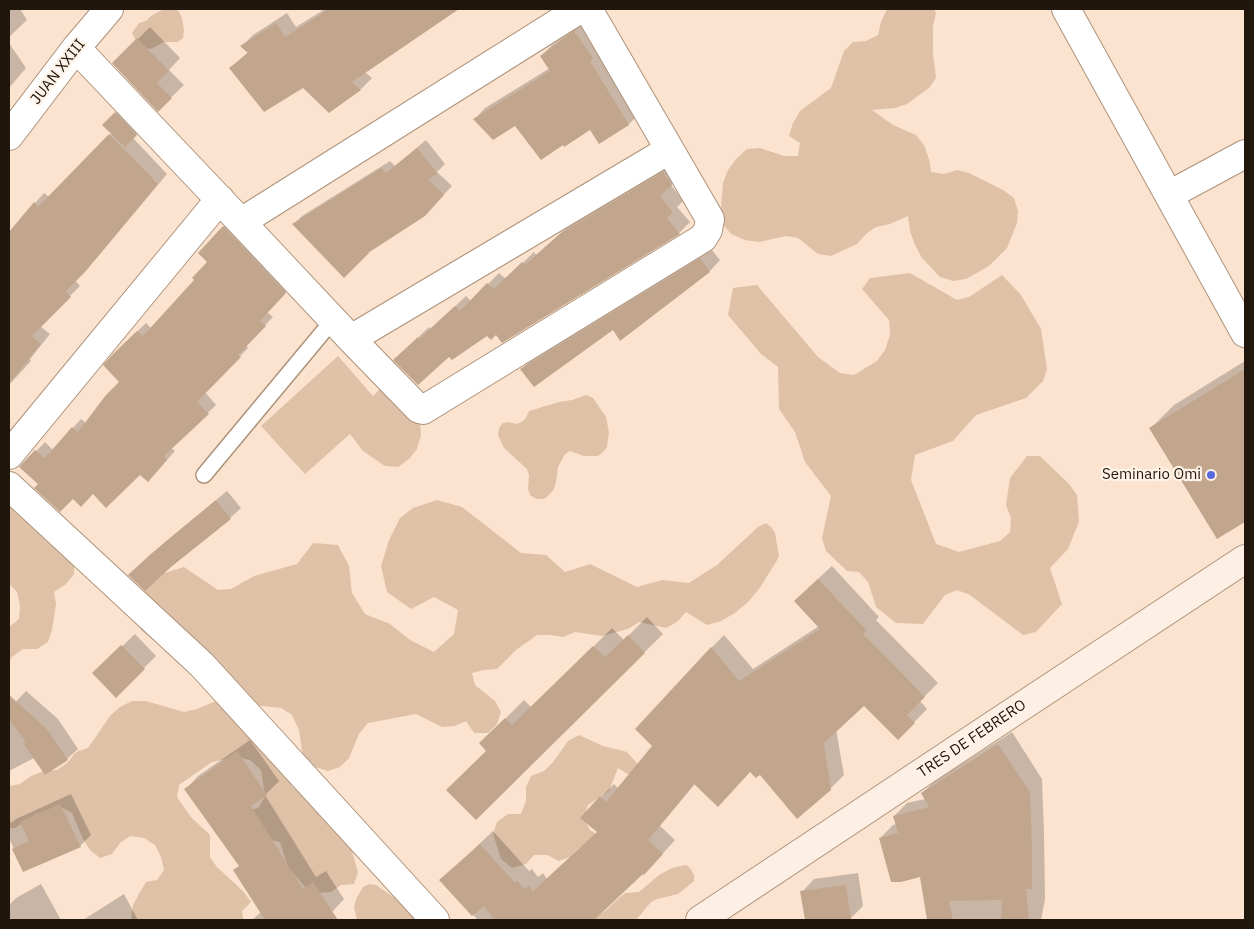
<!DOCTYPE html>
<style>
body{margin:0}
#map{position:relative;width:1254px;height:929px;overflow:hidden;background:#fbe3cf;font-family:"IBM Plex Sans",sans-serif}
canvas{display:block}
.frame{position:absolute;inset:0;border:10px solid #20160c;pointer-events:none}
</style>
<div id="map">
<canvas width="1254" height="929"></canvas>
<div class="frame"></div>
</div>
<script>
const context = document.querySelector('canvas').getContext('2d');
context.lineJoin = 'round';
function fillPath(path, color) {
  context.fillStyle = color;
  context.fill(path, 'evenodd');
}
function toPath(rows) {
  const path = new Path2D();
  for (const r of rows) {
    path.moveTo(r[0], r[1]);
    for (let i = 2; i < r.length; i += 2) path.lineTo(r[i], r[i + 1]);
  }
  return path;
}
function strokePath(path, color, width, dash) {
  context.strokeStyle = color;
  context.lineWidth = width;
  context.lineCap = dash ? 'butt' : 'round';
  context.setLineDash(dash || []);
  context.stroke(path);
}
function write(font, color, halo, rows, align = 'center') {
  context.font = font + ' "IBM Plex Sans",sans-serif';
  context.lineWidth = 4.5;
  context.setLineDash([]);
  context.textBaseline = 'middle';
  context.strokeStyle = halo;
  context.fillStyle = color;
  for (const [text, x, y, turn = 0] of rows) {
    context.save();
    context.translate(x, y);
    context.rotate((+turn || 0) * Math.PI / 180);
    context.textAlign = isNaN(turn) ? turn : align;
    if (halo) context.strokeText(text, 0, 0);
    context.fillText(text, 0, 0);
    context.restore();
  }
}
fillPath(toPath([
 [164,9,176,9,179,12,182,18,184,30,183,38,178,42,164,42,151,49,144,48,135,39,132,33,139,23,146,21,151,16],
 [887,9,934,9,936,13,933,26,933,53,936,78,929,88,907,104,895,108,872,110,893,125,916,135,924,145,929,159,931,172,944,174,957,170,969,173,1003,190,1014,198,1018,211,1017,223,1007,248,989,266,966,279,953,281,940,277,922,258,915,245,910,231,908,216,890,224,876,227,866,234,857,244,831,256,818,254,798,238,786,236,759,242,745,240,731,234,722,223,721,209,723,183,728,170,736,159,747,149,760,148,784,156,798,156,800,143,789,136,793,123,800,111,831,88,844,51,853,42,866,41,878,35,881,22],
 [910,273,957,300,969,297,1002,275,1021,295,1041,329,1047,369,1043,381,1026,398,976,415,953,441,915,455,911,480,936,544,959,552,1000,541,1010,532,1011,518,1006,505,1010,478,1027,456,1040,456,1069,484,1077,495,1079,522,1068,549,1050,568,1062,604,1036,632,1023,635,970,595,957,590,945,595,923,624,896,623,876,607,868,582,859,572,847,571,826,551,822,538,831,496,805,462,795,432,779,409,778,367,761,354,728,315,733,288,757,285,818,357,840,373,854,375,877,361,885,350,890,335,889,320,862,289,870,278],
 [338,356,373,396,380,389,392,394,420,421,421,435,417,449,409,459,398,467,385,466,363,451,350,434,305,474,261,426],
 [586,395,593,398,606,417,609,432,607,447,603,452,598,456,584,456,570,451,565,454,558,467,556,482,554,489,549,495,544,499,536,499,530,495,528,489,529,475,527,469,504,448,498,435,499,428,503,423,509,422,516,424,522,422,526,418,529,411,559,402,572,400],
 [9,482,74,560,74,574,65,585,54,592,56,604,52,630,48,642,37,649,23,649,12,657,9,661,9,627,19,619,20,606,17,592,9,584],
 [437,500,462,507,521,553,546,555,565,572,590,564,637,587,662,580,689,583,717,565,758,527,766,523,771,527,775,533,779,556,776,562,759,589,748,602,735,613,721,621,707,625,686,612,677,622,666,628,639,622,628,629,602,636,575,632,563,637,551,635,537,635,516,650,497,669,484,670,472,673,475,685,495,701,501,712,497,724,488,733,474,733,466,721,455,726,442,727,416,714,368,723,359,734,349,758,340,767,328,771,315,767,303,757,299,730,292,715,281,708,252,705,201,660,163,648,142,631,134,620,132,606,158,575,184,567,218,590,231,589,254,576,297,564,313,543,338,545,349,566,352,593,365,614,390,624,410,640,434,652,454,634,458,610,434,597,411,609,387,592,381,566,389,540,400,518,413,508],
 [221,699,282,763,292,787,327,801,347,834,358,872,354,884,341,885,331,892,317,893,305,887,288,867,280,842,267,839,246,811,258,808,265,797,261,770,250,760,237,757,212,762,179,785,177,797,191,817,210,835,210,857,217,867,244,892,251,902,242,911,243,920,132,920,131,918,133,905,139,894,146,882,157,880,164,870,161,857,155,845,144,838,130,836,120,843,112,854,100,858,90,850,83,839,72,813,61,807,36,814,15,828,9,828,9,786,20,784,31,776,44,771,57,770,67,763,76,752,88,748,110,716,120,707,132,701,146,701,184,712,197,709],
 [579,735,603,746,627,752,644,771,641,783,618,768,609,791,588,805,584,819,590,830,601,837,600,863,579,848,570,857,559,861,547,855,534,855,526,864,512,868,501,859,493,834,497,822,508,814,521,814,526,801,526,787,531,776,544,771,553,762,568,741],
 [686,865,690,868,694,875,694,881,678,894,657,899,651,902,636,920,594,920,595,918,606,910,620,897,625,893,639,892,659,875,672,868],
 [369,884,376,885,395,898,410,903,430,920,357,920,354,907,356,899,363,887]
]), '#dfc1a7');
fillPath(toPath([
 [9,9,20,9,27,20,9,37],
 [325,9,332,9,336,15,347,9,371,9,392,27,393,27,380,9,457,9,405,43,365,72,372,78,361,89,329,111,304,86,231,68,248,52,242,46,253,35,287,13,296,27],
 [586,21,640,113,629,124,599,142,590,128,515,124,475,119,485,108,550,68,541,56,552,45],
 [150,27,180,58,169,70,184,85,158,110,114,63],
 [9,43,26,68,9,88],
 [122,107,142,128,132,137,167,174,95,260,75,280,80,286,40,326,50,334,30,359,31,361,9,385,9,244,13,239,9,234,35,203,44,193,49,197,112,133,104,125],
 [426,140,445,164,437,172,452,186,424,215,294,224,302,216,390,161,395,166],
 [674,162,682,174,671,185,683,201,677,207,690,222,679,233,449,355,406,349,429,327,431,329,466,296,471,301,499,273,506,279,534,252,536,255,573,222],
 [232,218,294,284,267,312,273,317,246,345,248,348,205,392,216,405,171,448,175,451,156,472,140,473,94,493,40,484,21,467,45,442,53,450,81,419,86,423,120,382,114,354,146,323,151,328,196,280,209,262,200,252],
 [711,249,720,260,710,271,621,339,613,328,522,369,532,358],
 [1245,361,1245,520,1217,537,1151,428,1174,405],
 [227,491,241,508,230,518,170,566,130,575,164,543],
 [832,566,879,617,876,620,938,683,920,701,927,709,898,739,864,704,836,729,844,775,830,789,751,770,695,784,660,826,675,840,657,860,584,920,478,920,441,880,493,831,529,871,532,869,538,877,543,873,547,879,598,832,601,797,614,784,618,788,654,745,711,648,724,635,753,669,819,626,808,588],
 [647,617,663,634,476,819,488,751,481,743,524,700,532,708,612,628,624,640],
 [135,634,156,656,116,696,94,673],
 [26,691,58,719,78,749,67,759,34,758,9,771,9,709],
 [1012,732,1042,779,1044,832,1045,899,1041,920,929,920,920,876,880,838,893,825,897,824,894,816,907,803,925,799,922,793,935,781],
 [250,740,279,781,265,795,316,877,326,871,344,899,332,912,318,920,252,920,261,912,235,870,240,865,186,789,198,776],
 [71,794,91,835,80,846,24,871,9,838,9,818,11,823,16,819],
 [858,873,863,906,850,919,839,920,806,920,802,892,814,879],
 [41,884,61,920,10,920,9,905,16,898],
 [124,894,138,920,83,920]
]), '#0003');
fillPath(toPath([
 [329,9,459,9,352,82,361,90,329,113,303,88,264,112,229,68,248,53,240,46,276,23,285,37],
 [574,31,593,58,590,61,629,125,599,144,590,130,564,147,563,145,541,160,515,126,493,140,473,119,550,71,540,56],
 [137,38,169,71,157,83,172,98,158,112,112,63],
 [115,112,137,135,125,147,102,125],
 [109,134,158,184,85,272,66,291,71,297,32,336,41,344,9,384,9,232,34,202,38,207],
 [417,148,438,174,428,179,444,195,425,216,368,253,369,253,344,278,292,224,381,168,386,173],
 [663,172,672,185,660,196,673,213,667,218,680,234,502,343,496,335,491,340,487,336,452,360,449,357,418,385,393,360,418,337,419,339,455,306,460,311,487,283,494,289,522,262,525,265,561,233],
 [223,226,286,293,260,321,266,326,238,355,241,357,197,402,209,414,164,456,167,460,148,482,140,475,106,508,93,494,81,507,73,499,60,512,34,488,38,484,19,467,35,450,45,458,72,427,78,432,106,395,119,382,103,365,113,354,137,331,143,336,194,280,192,278,207,262,198,253],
 [700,258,710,272,620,341,613,330,534,387,520,369],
 [1245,369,1245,522,1217,539,1149,428],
 [216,500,231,519,171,567,145,591,128,575,152,553],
 [818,579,867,631,863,634,925,697,907,715,915,723,898,740,864,706,824,743,831,790,797,819,760,775,756,778,750,772,718,807,694,784,648,840,663,854,644,875,643,874,594,920,494,920,484,906,472,916,439,880,480,844,515,883,518,881,524,889,529,886,533,891,597,832,580,818,600,796,606,802,652,746,635,729,711,647,739,681,820,629,794,601],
 [628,635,645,653,476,820,446,790,486,751,479,743,505,718,512,725,593,646,605,657],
 [121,645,145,669,116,698,92,673],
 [9,695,47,729,68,760,45,775,23,743,26,742,9,719],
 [998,744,1030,792,1032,846,1032,889,1026,889,1029,920,1001,920,1002,900,949,901,953,920,927,920,920,877,901,882,891,882,879,838,898,833,893,816,929,807,921,793],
 [237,751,267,795,251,806,303,889,313,882,338,920,265,920,233,870,239,866,184,789],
 [60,804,81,847,23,872,12,849,29,841,20,822],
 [846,885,851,920,805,920,800,891]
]), '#c1a68d');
const lane = toPath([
 [204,475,333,320]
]);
const street = toPath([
 [1066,9,1245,333],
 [76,48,241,222,351,339,419,409,423,410,703,238,708,230,710,219,588,9],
 [9,136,76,48,109,9],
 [1169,195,1245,154],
 [241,222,580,9],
 [351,339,669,150],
 [9,455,220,199],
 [9,486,202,665,435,920]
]);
const secondary = toPath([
 [700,920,992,726,1245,559]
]);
strokePath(lane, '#ad927a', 18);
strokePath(street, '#ad927a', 30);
strokePath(secondary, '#ad927a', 30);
strokePath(lane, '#fff', 15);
strokePath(street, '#fff', 28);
strokePath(secondary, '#fdefe3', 28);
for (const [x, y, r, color] of [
 [1211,475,5,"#5969e0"]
]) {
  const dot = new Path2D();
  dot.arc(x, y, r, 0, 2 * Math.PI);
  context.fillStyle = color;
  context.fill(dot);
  strokePath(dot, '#fff3e8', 2);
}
write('15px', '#20160c', '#fff3e8', [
 ["JUAN XXIII",58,72,-52],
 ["TRES DE FEBRERO",972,739,-34]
]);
write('15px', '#20160c', '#fff3e8', [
 ["Seminario Omi",1201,475]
], 'right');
</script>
